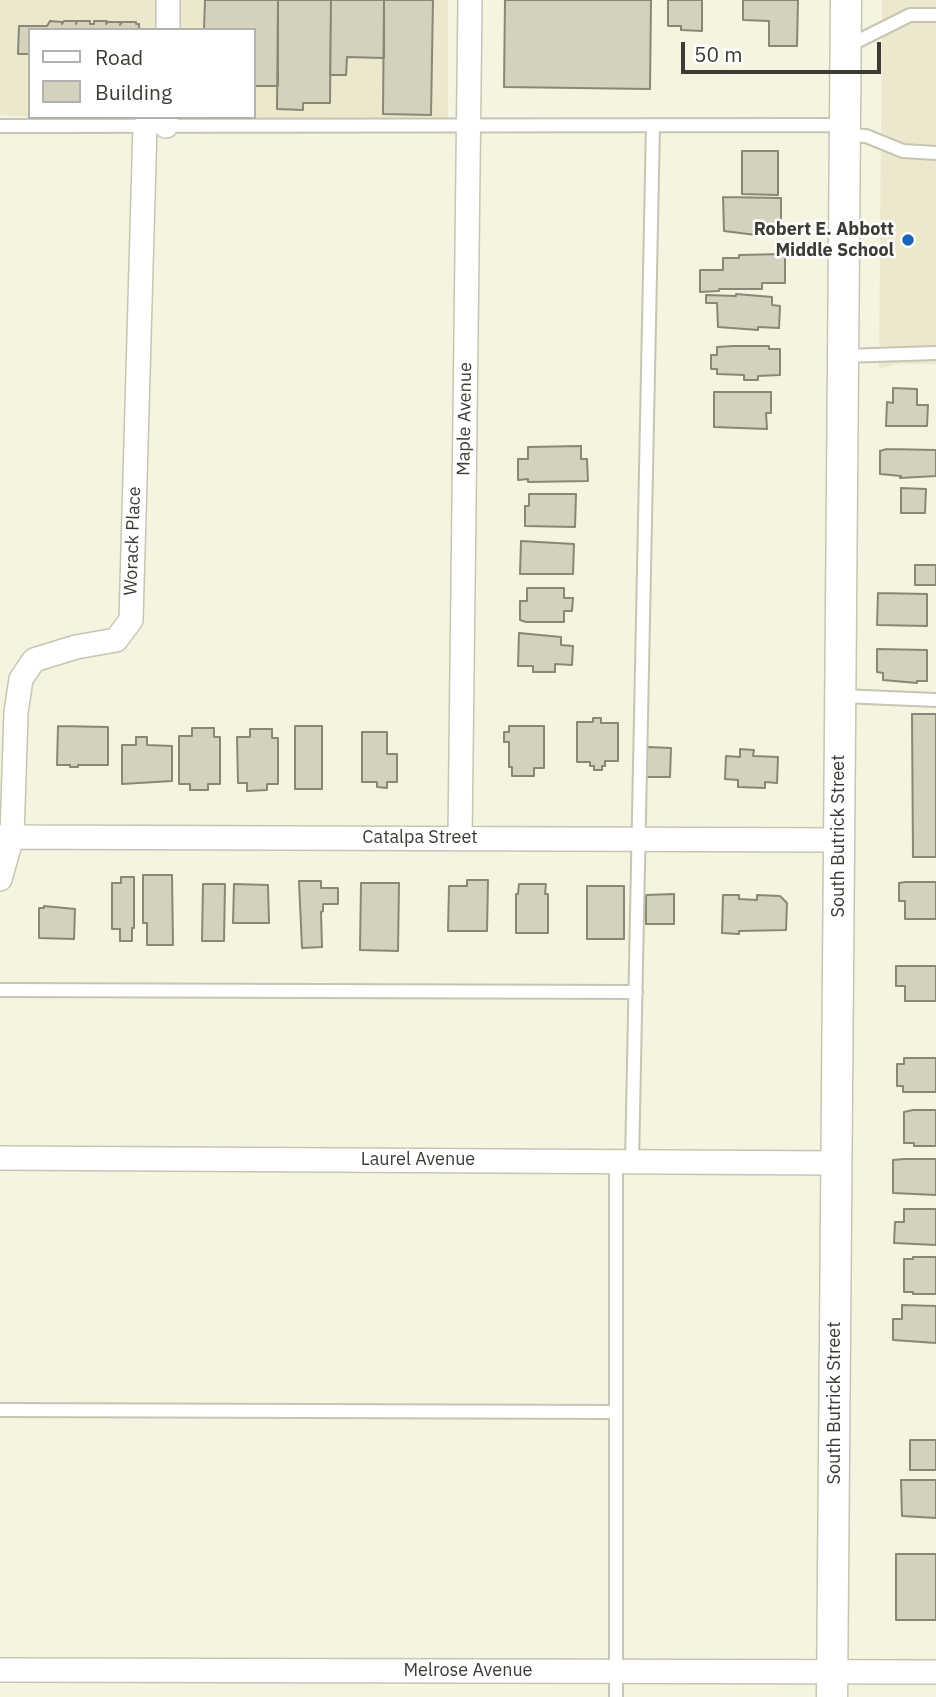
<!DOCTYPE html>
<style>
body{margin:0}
#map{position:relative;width:936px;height:1697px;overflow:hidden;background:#f5f4e0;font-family:"IBM Plex Sans",sans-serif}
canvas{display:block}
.legend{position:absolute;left:28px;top:28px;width:228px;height:91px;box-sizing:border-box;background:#fff;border:2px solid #b1b1ae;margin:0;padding:9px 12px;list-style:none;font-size:21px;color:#3c3c34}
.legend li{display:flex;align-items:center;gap:14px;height:35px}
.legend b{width:35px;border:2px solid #b1b1ae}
.scale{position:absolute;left:681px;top:42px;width:200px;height:32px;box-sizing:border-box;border:4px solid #3c3c34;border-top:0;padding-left:9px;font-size:21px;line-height:24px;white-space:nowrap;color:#3c3c34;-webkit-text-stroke:5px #fff;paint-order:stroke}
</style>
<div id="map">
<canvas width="936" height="1697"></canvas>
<ul class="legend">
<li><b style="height:9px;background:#fff"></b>Road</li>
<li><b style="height:19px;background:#d4d2bf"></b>Building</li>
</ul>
<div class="scale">50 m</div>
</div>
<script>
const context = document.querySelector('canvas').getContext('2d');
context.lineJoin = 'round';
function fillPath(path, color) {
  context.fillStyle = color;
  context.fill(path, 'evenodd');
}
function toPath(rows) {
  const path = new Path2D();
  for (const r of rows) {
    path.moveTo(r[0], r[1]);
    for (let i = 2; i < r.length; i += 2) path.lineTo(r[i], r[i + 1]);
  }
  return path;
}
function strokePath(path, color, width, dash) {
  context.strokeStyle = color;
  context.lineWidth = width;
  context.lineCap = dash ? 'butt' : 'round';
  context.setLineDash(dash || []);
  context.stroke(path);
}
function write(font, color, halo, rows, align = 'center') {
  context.font = font + ' "IBM Plex Sans",sans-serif';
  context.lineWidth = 5;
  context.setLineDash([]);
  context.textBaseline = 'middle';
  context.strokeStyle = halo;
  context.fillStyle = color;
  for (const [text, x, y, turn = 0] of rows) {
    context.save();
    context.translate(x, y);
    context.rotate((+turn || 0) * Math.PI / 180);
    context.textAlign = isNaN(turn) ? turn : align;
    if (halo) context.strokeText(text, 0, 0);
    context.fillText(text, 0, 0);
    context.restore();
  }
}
fillPath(toPath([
 [0,0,448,0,448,130,184,128,33,117,254,117,254,30,30,30,30,117,0,115],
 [882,0,936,0,936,364,896,364,879,369]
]), '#ebe8cd');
const building = toPath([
 [205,0,278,0,278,86,254,86,254,30,204,30,205,0],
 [278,0,331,0,330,103,303,103,303,110,277,109,278,0],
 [331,0,384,0,384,58,347,57,346,75,330,75,331,0],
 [384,0,433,0,431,115,383,114,384,0],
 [505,0,651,0,650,89,504,87,505,0],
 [668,0,702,0,702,31,681,30,681,26,668,26,668,0],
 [743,0,798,0,797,46,769,46,769,21,743,20,743,0],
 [50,21,62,22,62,24,64,21,76,21,76,24,77,21,90,21,90,24,94,24,94,21,107,21,106,24,108,22,121,22,120,25,122,22,136,22,136,24,139,24,139,30,30,30,30,54,18,54,19,26,47,26,50,21],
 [742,151,778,151,778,195,742,194,742,151],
 [723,197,781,198,781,232,755,232,756,235,724,231,723,197],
 [785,254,785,283,762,283,762,289,719,289,719,291,700,292,700,270,723,270,723,258,739,258,739,255,785,254],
 [736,294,772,297,772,305,780,306,779,328,758,327,758,330,718,327,717,303,706,303,706,295,736,296,736,294],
 [733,346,769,346,769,349,780,349,780,375,758,376,758,380,744,380,744,375,717,374,717,369,711,369,711,355,717,355,717,347,733,346],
 [893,388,917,389,917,405,928,405,927,426,886,426,887,402,893,403,893,388],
 [714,392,771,392,771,413,766,413,767,429,714,427,714,392],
 [581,446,581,459,587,459,588,481,528,482,528,479,518,480,518,459,528,459,528,447,581,446],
 [887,449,936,450,936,476,900,478,901,476,880,474,880,451,887,449],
 [901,488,926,489,925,513,901,513,901,488],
 [529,494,576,494,575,527,525,526,525,506,529,506,529,494],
 [521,541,574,544,573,574,520,574,521,541],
 [915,565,936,565,936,585,915,585,915,565],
 [527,588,564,588,564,598,573,598,572,611,564,611,564,622,526,622,520,620,520,601,527,601,527,588],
 [878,593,927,594,927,626,877,625,878,593],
 [519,633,561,637,561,645,573,646,572,665,555,664,555,672,533,672,533,666,518,666,519,633],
 [877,649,927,650,927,681,917,681,917,683,883,680,883,673,877,672,877,649],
 [912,714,936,714,936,857,913,857,912,714],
 [593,718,601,718,601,723,618,723,618,761,605,761,605,766,602,766,602,770,594,770,594,766,590,766,590,762,577,762,577,722,593,722,593,718],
 [58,726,108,727,108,765,78,765,78,767,70,767,70,765,57,765,58,726],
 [295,726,322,726,322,789,295,789,295,726],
 [509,726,544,726,544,768,534,768,534,776,512,776,512,767,509,767,509,742,504,742,504,732,509,732,509,726],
 [192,728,214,728,214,737,220,737,220,784,208,784,208,790,190,790,190,784,179,784,179,736,192,736,192,728],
 [250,729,272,729,272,738,278,738,278,784,267,784,267,790,247,791,247,783,238,783,237,737,250,737,250,729],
 [362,732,387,732,387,754,397,754,397,782,387,782,387,788,377,787,377,782,362,782,362,732],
 [136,737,147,737,147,745,172,746,172,781,122,784,122,745,136,745,136,737],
 [647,747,671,748,670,777,646,777,647,747],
 [740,749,754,750,753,756,778,757,777,783,765,782,765,788,738,787,738,780,725,779,726,756,740,757,740,749],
 [143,875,172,875,173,945,147,945,147,923,143,923,143,875],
 [121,877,134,877,134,928,132,928,132,941,120,941,120,929,112,929,112,883,121,883,121,877],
 [467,880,488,880,487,931,448,931,449,886,467,886,467,880],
 [299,881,321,881,321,888,338,888,338,904,323,904,323,911,321,912,322,947,302,948,299,881],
 [905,882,936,882,936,919,905,919,905,901,899,901,899,883,905,882],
 [361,883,399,883,398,951,360,950,361,883],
 [203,884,225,884,224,941,202,941,203,884],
 [234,884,268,885,269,923,233,923,234,884],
 [519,884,546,884,545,894,548,894,548,933,516,933,516,894,518,894,519,884],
 [587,886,624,886,624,939,587,939,587,886],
 [674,894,674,924,646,924,646,895,674,894],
 [723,895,739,895,739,899,757,900,757,895,780,896,787,903,786,930,739,931,739,934,722,933,723,895],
 [44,906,75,909,74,939,39,938,39,908,44,908,44,906],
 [896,966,936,966,936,1001,905,1001,905,986,896,986,896,966],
 [904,1058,936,1058,936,1092,903,1092,903,1086,897,1086,897,1064,904,1064,904,1058],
 [913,1110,936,1110,936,1146,914,1146,914,1143,904,1143,904,1112,913,1110],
 [904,1159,936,1159,936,1195,893,1193,893,1160,904,1159],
 [904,1209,936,1209,936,1245,894,1243,895,1222,904,1222,904,1209],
 [913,1257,936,1257,936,1294,913,1294,913,1292,904,1292,904,1259,913,1259,913,1257],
 [902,1305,936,1306,936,1343,893,1340,893,1319,902,1319,902,1305],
 [910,1440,936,1440,936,1470,910,1470,910,1440],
 [901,1480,936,1480,936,1518,902,1516,901,1480],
 [896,1554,936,1554,936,1620,896,1620,896,1554]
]);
fillPath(building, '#d4d2bf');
strokePath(building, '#898775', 2);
const service = toPath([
 [846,47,910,15,936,15],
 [0,126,845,125],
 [845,135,866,136,903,151,936,153],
 [843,356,936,353],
 [841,696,936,700],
 [0,990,636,992],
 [616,1161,616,1697],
 [632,1162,653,125],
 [0,1410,616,1412]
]);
const minor = toPath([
 [168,30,168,0],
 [166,126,166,117],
 [0,837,839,840],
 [460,838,470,0],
 [0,879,12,837,16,712,21,679,34,660,76,647,116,640,131,620,145,126],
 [0,1158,837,1163],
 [0,1670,936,1672]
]);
const tertiary = toPath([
 [832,1697,846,0]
]);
strokePath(service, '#c7c5b2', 16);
strokePath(minor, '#c7c5b2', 26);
strokePath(tertiary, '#c7c5b2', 33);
strokePath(service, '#fff', 12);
strokePath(minor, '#fff', 23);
strokePath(tertiary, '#fff', 30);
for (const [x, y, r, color] of [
 [908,240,7,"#1b67b7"]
]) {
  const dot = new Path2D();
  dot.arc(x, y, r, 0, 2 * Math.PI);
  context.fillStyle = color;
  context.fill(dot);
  strokePath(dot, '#fff', 2.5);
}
write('bold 18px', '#3c3c34', '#fff', [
 ["Robert E. Abbott",894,230],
 ["Middle School",894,251]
], 'right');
write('18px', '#3c3c34', '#fff', [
 ["Maple Avenue",465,419,-89],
 ["Worack Place",133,541,-88],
 ["South Butrick Street",839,836,-90],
 ["Catalpa Street",420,838],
 ["Laurel Avenue",418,1160],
 ["South Butrick Street",835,1403,-90],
 ["Melrose Avenue",468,1671]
]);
</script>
